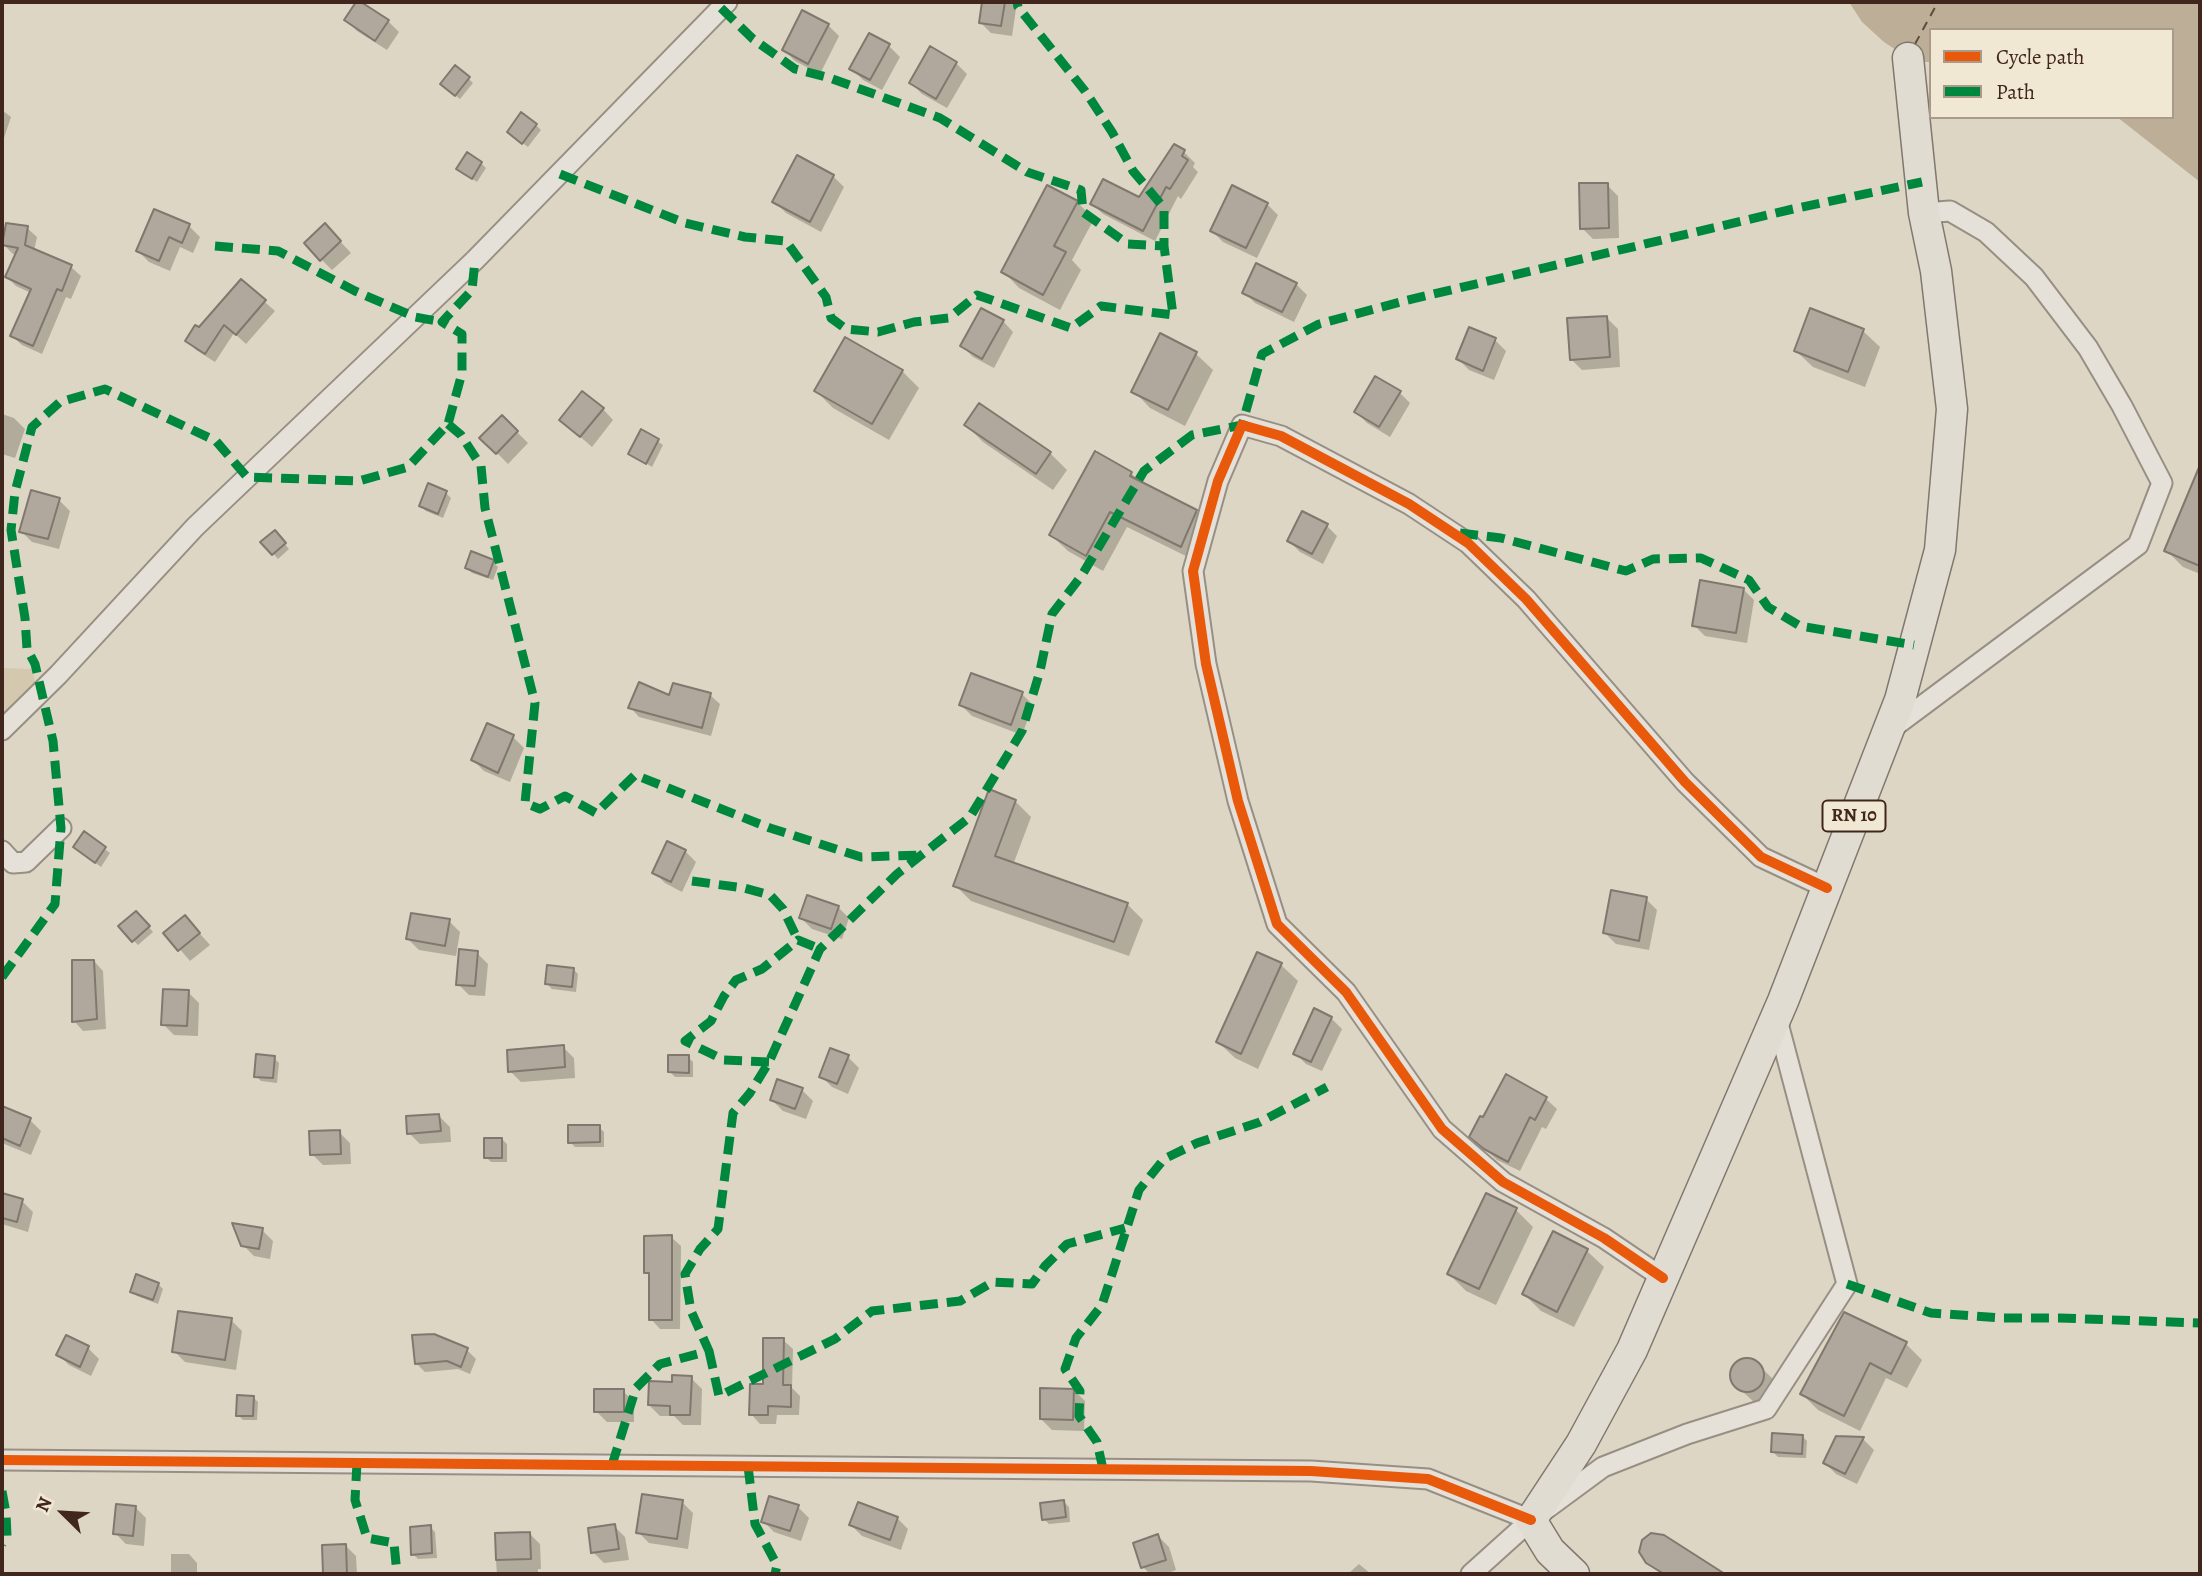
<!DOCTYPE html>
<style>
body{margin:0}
#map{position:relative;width:2202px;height:1576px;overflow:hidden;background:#ded6c4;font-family:Alegreya,serif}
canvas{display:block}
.frame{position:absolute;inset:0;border:4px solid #40261c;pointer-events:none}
.legend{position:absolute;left:1929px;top:28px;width:245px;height:91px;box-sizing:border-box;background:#f0e8d2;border:2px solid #aa9a89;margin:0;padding:9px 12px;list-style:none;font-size:21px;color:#40261c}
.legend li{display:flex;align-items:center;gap:14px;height:35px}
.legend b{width:35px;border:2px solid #aa9a89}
.north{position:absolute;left:28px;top:1478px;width:70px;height:70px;-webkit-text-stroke:5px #f0e8d2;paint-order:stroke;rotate:294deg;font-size:19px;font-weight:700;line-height:28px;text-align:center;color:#40261c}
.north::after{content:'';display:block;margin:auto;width:24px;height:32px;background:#40261c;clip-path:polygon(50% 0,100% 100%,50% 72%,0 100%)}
</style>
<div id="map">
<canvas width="2202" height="1576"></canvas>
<div class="frame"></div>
<ul class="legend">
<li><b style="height:9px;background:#e8590c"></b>Cycle path</li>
<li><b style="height:9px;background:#00873e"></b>Path</li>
</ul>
<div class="north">N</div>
</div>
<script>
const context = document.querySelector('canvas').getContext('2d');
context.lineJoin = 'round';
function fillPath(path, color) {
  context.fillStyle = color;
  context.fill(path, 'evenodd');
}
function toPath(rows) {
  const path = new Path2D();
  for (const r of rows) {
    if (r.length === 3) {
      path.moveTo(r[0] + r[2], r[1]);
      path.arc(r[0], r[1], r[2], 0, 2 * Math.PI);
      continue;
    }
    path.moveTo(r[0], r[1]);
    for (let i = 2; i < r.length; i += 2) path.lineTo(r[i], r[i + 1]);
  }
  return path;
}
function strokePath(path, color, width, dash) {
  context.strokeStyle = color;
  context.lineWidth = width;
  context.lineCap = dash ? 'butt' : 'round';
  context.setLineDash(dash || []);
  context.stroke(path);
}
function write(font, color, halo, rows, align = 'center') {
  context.font = font + ' Alegreya,serif';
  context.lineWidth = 5;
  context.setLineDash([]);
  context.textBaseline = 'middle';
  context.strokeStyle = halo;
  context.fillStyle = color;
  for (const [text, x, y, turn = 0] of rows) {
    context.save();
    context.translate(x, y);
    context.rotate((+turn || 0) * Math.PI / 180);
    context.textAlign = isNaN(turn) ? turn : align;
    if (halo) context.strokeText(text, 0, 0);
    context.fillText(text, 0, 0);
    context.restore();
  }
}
fillPath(toPath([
 [2,668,32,669,37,690,2,723]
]), '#d4c8af');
fillPath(toPath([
 [1849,2,2200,2,2200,182,2117,117,2172,117,2172,30,1931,30,1931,62,1923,62,1908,58,1884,42,1862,22]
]), '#bdae97');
fillPath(toPath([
 [358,2,388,21,399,32,387,50,357,31,346,20],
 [984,2,1017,2,1012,36,991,33,980,22],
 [828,25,839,36,820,74,795,61,784,50],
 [889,46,900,57,882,90,863,80,852,69],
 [956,63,967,74,947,108,922,94,911,83],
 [468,78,473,83,460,99,447,89],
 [2,110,11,117,4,138,2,137],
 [536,125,541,130,528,147,514,137],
 [1184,152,1195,163,1193,167,1198,172,1181,199,1178,196,1155,241,1103,214,1092,204,1140,199],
 [481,163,486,168,477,182,458,169],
 [833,176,844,187,821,232,786,213,775,202],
 [1607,185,1618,196,1619,238,1593,239,1582,228],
 [1077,202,1094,219,1072,260,1081,270,1060,310,1019,288,1003,271],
 [1267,204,1278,215,1257,258,1223,242,1212,231],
 [325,225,351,253,332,270,321,259],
 [189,226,200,237,193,253,180,247,170,271,149,262,138,251],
 [27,228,37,237,34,251,71,267,81,276,71,299,66,297,42,354,22,345,12,336,31,293,16,286,7,277,17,254,13,254,4,245],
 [241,281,275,311,246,344,234,333,215,362,196,350,187,341,199,330],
 [1296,284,1307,295,1294,322,1255,303,1244,292],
 [1811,311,1863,331,1880,347,1865,387,1813,367,1796,351],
 [1607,318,1618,329,1620,367,1582,370,1571,359],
 [1003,321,1013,332,994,368,973,357,962,346],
 [1470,330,1495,340,1506,351,1494,380,1469,370,1458,359],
 [1196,354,1213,370,1185,426,1150,408,1134,391],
 [902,371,919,388,889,440,833,408,816,391],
 [1399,392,1410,403,1390,437,1367,423,1356,412],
 [603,409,613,420,592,447,561,420],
 [2,414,14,418,25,429,15,458,2,454],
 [502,417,528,443,508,464,482,438],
 [966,425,1050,453,1067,470,1053,490,983,442],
 [642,431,663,445,652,467,630,453],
 [1131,473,1143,485,1196,511,1213,528,1198,562,1127,527,1103,571,1068,551,1051,535],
 [2192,489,2200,492,2200,574,2183,567,2166,550],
 [446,493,451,498,443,518,426,511,421,506],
 [59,500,70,511,59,549,32,542,21,531],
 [1326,525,1337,536,1323,564,1300,552,1289,541],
 [279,537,289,549,278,559,263,542],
 [493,562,498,567,493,580,472,573,467,568],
 [1743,589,1754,600,1747,643,1705,636,1694,625],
 [972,675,1022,694,1033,705,1022,735,972,716,961,705],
 [710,695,720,704,711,736,639,717,630,707,670,698],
 [488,725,513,737,524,748,510,782,484,771,473,760],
 [1015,801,1031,817,1013,865,1127,904,1143,920,1129,956,971,901,955,885],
 [84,834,110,853,101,867,80,852],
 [685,851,696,862,682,892,665,883,654,872],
 [1646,899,1657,910,1649,950,1616,944,1605,933],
 [838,907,849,918,842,939,812,929,801,918],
 [185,917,210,945,190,961,166,933],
 [141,918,153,932,138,945,133,940],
 [449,921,460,932,456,956,419,950,408,939],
 [477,953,488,964,485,996,469,995,458,984],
 [94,961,103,971,106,1029,83,1031,74,1021],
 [1281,965,1298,981,1258,1069,1235,1058,1218,1042],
 [573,969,578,974,576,992,552,989,547,984],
 [188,992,199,1003,198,1036,174,1035,163,1024],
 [1331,1018,1342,1029,1322,1071,1306,1064,1295,1053],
 [563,1047,574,1058,575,1078,521,1082,510,1071],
 [688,1057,693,1062,693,1077,675,1077,670,1072],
 [848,1057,859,1068,848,1094,832,1087,821,1076],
 [274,1058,279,1063,277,1083,261,1081,256,1076],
 [1507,1077,1546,1099,1557,1109,1546,1129,1542,1127,1520,1171,1497,1160,1483,1147,1483,1120],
 [802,1090,813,1101,806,1119,783,1111,772,1100],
 [2,1108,30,1120,41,1131,31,1155,2,1143],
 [439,1116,450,1127,451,1142,420,1144,409,1133],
 [599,1127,604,1132,604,1147,575,1147,570,1142],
 [339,1132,350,1143,351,1164,323,1165,312,1154],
 [502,1139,507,1144,507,1162,491,1162,486,1157],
 [2,1195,22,1201,33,1212,28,1232,2,1224],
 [1516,1210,1533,1227,1496,1305,1466,1291,1449,1274],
 [262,1230,273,1241,270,1259,254,1256,243,1245],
 [1554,1234,1587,1251,1604,1267,1574,1327,1541,1311,1524,1294],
 [671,1237,681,1246,680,1329,660,1329,651,1319,650,1277,646,1272],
 [158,1284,163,1289,158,1304,137,1296,132,1291],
 [231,1320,242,1331,236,1370,185,1362,174,1351],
 [433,1336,467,1350,476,1359,470,1374,458,1369,425,1372,416,1363],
 [67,1337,88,1348,99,1359,91,1376,69,1365,58,1354],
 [783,1340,793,1349,792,1388,800,1396,799,1415,777,1415,776,1424,760,1424,751,1414],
 [1905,1343,1922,1360,1907,1388,1886,1378,1860,1431,1818,1410,1802,1394],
 [1752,1359,1773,1379,1774,1392,1766,1401,1754,1402,1732,1382,1732,1370,1740,1360],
 [691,1378,702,1389,701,1425,683,1425,674,1416,660,1416,649,1405,674,1383],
 [1074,1390,1085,1401,1084,1431,1052,1430,1041,1419],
 [623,1391,634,1402,634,1422,607,1422,596,1411],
 [253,1397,258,1402,257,1420,243,1420,238,1415],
 [1802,1436,1807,1441,1806,1458,1778,1457,1773,1452],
 [1837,1438,1863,1439,1874,1450,1857,1484,1836,1474,1825,1463],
 [682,1502,693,1513,688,1549,649,1543,638,1532],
 [1064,1502,1069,1507,1070,1522,1049,1524,1044,1519],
 [135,1507,146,1518,144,1546,126,1544,115,1533],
 [798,1507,809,1518,801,1541,774,1532,763,1521],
 [897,1518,908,1529,901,1550,862,1536,851,1525],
 [614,1526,625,1537,629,1560,604,1563,593,1552],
 [430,1527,435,1532,437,1558,418,1559,413,1554],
 [529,1533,540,1544,541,1569,538,1569,538,1574,497,1574,495,1548],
 [1158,1536,1169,1547,1176,1570,1165,1574,1150,1574,1143,1567],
 [345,1545,356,1556,357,1574,324,1574,323,1546],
 [171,1554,189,1554,197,1563,197,1574,171,1574],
 [1648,1561,1709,1566,1717,1574,1661,1574],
 [1359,1564,1371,1574,1348,1574]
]), '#0003');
strokePath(toPath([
 [1915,44,1938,2]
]), '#614a3b', 2, [9, 7]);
const building = toPath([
 [356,2,361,2,389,20,375,41,344,20,356,2],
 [982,2,1005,2,1001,26,979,23,982,2],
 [802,10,829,24,808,64,782,50,802,10],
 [869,33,890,44,870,80,849,69,869,33],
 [930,46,957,62,936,99,909,83,930,46],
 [455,65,470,77,455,96,440,84,455,65],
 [521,112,537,124,522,144,507,132,521,112],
 [1174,144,1185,150,1182,156,1188,160,1170,189,1166,187,1143,231,1090,204,1103,179,1139,197,1174,144],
 [467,152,482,162,472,179,456,169,467,152],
 [797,155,834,175,810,222,772,202,797,155],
 [1579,183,1608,183,1609,228,1580,229,1579,183],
 [1047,185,1078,201,1054,246,1066,252,1043,295,1001,272,1047,185],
 [1232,185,1268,203,1246,248,1210,231,1232,185],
 [154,209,190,224,182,243,169,237,159,261,136,251,154,209],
 [6,223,28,226,25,245,72,265,62,291,57,289,33,346,10,336,31,289,5,277,18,248,2,245,6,223],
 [325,223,341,241,320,261,304,243,325,223],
 [1256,263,1297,283,1282,312,1242,293,1256,263],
 [241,279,266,300,236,335,224,325,205,354,185,341,195,325,199,327,241,279],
 [981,308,1004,320,982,359,960,346,981,308],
 [1810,308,1864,329,1848,372,1794,351,1810,308],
 [1607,316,1610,357,1570,360,1567,318,1607,316],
 [1469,327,1496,338,1483,371,1456,359,1469,327],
 [1160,333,1197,352,1168,410,1131,392,1160,333],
 [845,337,903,370,872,424,814,391,845,337],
 [1375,376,1401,391,1379,427,1354,412,1375,376],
 [582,391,604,408,580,437,559,420,582,391],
 [979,403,1051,452,1036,474,964,425,979,403],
 [502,415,518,431,496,454,479,438,502,415],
 [641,429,659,439,646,464,628,454,641,429],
 [1095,451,1132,472,1130,476,1197,510,1181,547,1110,512,1086,556,1049,535,1095,451],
 [2200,465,2200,566,2164,551,2200,465],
 [428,483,447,491,438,514,419,506,428,483],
 [31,490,60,498,48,539,19,532,31,490],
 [1302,511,1328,524,1312,554,1287,541,1302,511],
 [275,530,286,543,272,555,260,542,275,530],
 [471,551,494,560,488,577,465,568,471,551],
 [1700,580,1744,588,1736,633,1692,626,1700,580],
 [971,673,1023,692,1011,725,959,705,971,673],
 [639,682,669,695,673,683,711,693,702,728,628,708,639,682],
 [487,723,514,735,498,773,471,760,487,723],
 [989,789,1016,800,995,856,1128,903,1114,942,953,886,989,789],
 [84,831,106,847,95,863,73,847,84,831],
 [667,841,686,850,671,882,652,873,667,841],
 [1611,890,1647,897,1639,941,1603,933,1611,890],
 [807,895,839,906,831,929,799,918,807,895],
 [136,911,150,926,132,942,118,926,136,911],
 [411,913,450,919,445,946,406,939,411,913],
 [185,915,200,933,178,951,163,933,185,915],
 [459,949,478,951,475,986,456,985,459,949],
 [1257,952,1282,963,1241,1054,1216,1042,1257,952],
 [72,960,94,960,97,1019,72,1022,72,960],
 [547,965,574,968,572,987,545,984,547,965],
 [163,989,189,990,187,1026,161,1025,163,989],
 [1314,1008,1332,1017,1311,1062,1293,1054,1314,1008],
 [564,1045,565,1067,508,1072,507,1050,564,1045],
 [830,1048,849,1055,837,1084,819,1077,830,1048],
 [256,1054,275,1056,273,1078,254,1077,256,1054],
 [668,1055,689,1055,689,1073,668,1072,668,1055],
 [1506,1074,1547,1097,1535,1120,1530,1117,1508,1162,1484,1149,1469,1137,1480,1116,1483,1117,1506,1074],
 [777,1079,803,1088,795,1109,770,1100,777,1079],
 [2,1106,31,1118,20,1146,2,1138,2,1106],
 [439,1114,441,1131,407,1134,406,1116,439,1114],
 [568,1125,600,1125,600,1142,568,1143,568,1125],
 [340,1130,341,1154,310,1155,309,1131,340,1130],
 [484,1138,502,1138,502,1158,484,1158,484,1138],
 [2,1193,23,1199,17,1222,2,1218,2,1193],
 [1486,1193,1517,1208,1479,1289,1447,1274,1486,1193],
 [232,1223,263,1228,259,1249,241,1246,232,1223],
 [1553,1231,1588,1249,1557,1312,1522,1294,1553,1231],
 [672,1235,672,1320,649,1320,649,1273,644,1273,644,1236,672,1235],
 [136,1274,159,1283,153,1300,130,1292,136,1274],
 [178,1311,232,1318,225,1360,172,1352,178,1311],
 [1844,1312,1907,1342,1891,1374,1870,1363,1844,1416,1800,1394,1844,1312],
 [434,1334,468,1348,461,1367,447,1361,415,1364,412,1335,434,1334],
 [66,1335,89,1346,80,1367,56,1355,66,1335],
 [763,1338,784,1338,783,1385,791,1385,791,1407,768,1406,768,1415,749,1415,750,1384,763,1384,763,1338],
 [1747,1375,17],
 [672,1375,692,1376,690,1415,670,1415,670,1406,648,1405,649,1381,672,1382,672,1375],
 [1040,1388,1074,1389,1073,1420,1040,1419,1040,1388],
 [594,1389,624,1389,624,1412,594,1412,594,1389],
 [237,1395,254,1396,253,1416,236,1416,237,1395],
 [1772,1433,1803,1435,1802,1454,1771,1452,1772,1433],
 [1836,1436,1864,1437,1845,1474,1823,1463,1836,1436],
 [642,1494,683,1500,677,1539,636,1533,642,1494],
 [769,1496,799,1505,790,1531,761,1522,769,1496],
 [1064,1500,1066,1517,1042,1520,1040,1503,1064,1500],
 [858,1502,898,1517,890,1540,849,1525,858,1502],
 [116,1504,136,1506,133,1536,113,1534,116,1504],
 [615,1524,619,1549,591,1553,588,1528,615,1524],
 [431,1525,432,1553,411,1555,410,1527,431,1525],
 [530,1532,531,1559,496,1560,495,1533,530,1532],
 [1651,1533,1664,1535,1725,1574,1664,1574,1646,1563,1639,1552,1642,1540,1651,1533],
 [1158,1534,1166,1560,1141,1568,1133,1543,1158,1534],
 [346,1544,347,1574,323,1574,322,1545,346,1544]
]);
fillPath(building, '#b0a89c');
strokePath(building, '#80786e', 2);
const minor = toPath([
 [1891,729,2138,545,2162,483,2122,406,2088,348,2034,277,1986,232,1950,211,1924,213],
 [2,730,58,675,195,527,475,260,727,2],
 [2,851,13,863,26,862,61,828],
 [1663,1278,1604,1238,1503,1182,1442,1129,1346,992,1277,924,1238,801,1206,664,1193,571,1218,481,1242,425,1281,436,1409,504,1468,543,1526,599,1685,782,1761,857,1827,888],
 [2,1460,1311,1471,1428,1479,1531,1520],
 [1471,1574,1531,1520,1603,1467,1687,1434,1766,1409,1847,1284,1776,1016]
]);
const primary = toPath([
 [1574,1574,1550,1551,1531,1520,1581,1444,1632,1350,1783,1001,1900,700,1940,550,1952,409,1936,271,1924,213,1908,58]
]);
strokePath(minor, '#978f84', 23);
strokePath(primary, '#80786e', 33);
strokePath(minor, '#e5e1d8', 19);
strokePath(primary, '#e1dcd2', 30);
strokePath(toPath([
 [721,8,753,39,795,69,830,78,940,118,1027,172,1081,190,1083,212,1128,244,1164,246],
 [560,174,685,223,745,237,786,241,826,297,831,318,846,329,878,332,914,322,949,318,977,295,1071,328,1101,306,1173,315,1164,246,1164,208,1133,171,1112,132,1085,91,1018,7,1017,2],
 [215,246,278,251,355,291,415,317,442,322],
 [448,424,461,435,481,466,485,508,535,703,525,803,540,809,565,796,596,813,635,775,770,828,861,857,921,855],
 [1460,533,1501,538,1626,571,1653,559,1701,558,1749,580,1768,607,1800,626,1914,645],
 [692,881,744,888,770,895,783,909,798,940],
 [2,977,55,904,61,828,53,741,35,664,27,649,25,618,11,530,15,492,32,427,60,402,105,389,216,441,247,477,359,481,408,467,448,424,462,373,462,334,442,322,472,290,475,260],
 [769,1062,724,1060,685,1041,711,1021,724,996,736,980,762,969,798,940,820,949],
 [1847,1284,1931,1313,2002,1318,2059,1318,2200,1323],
 [709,1351,719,1396,835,1339,872,1311,960,1301,993,1282,1032,1284,1045,1266,1067,1244,1125,1228],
 [357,1463,355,1500,367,1538,394,1543,397,1574],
 [612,1465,636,1388,660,1364,709,1351,691,1311,685,1274,700,1249,718,1229,733,1113,750,1093,769,1062,820,949,897,874,970,817,1022,731,1040,671,1052,614,1082,575,1144,471,1192,435,1242,425,1262,354,1319,324,1404,301,1793,209,1922,182],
 [748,1466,755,1524,777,1565,775,1574],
 [1103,1469,1097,1442,1079,1416,1080,1391,1065,1369,1076,1338,1102,1305,1139,1190,1164,1159,1197,1143,1260,1122,1327,1087],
 [2,1491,6,1513,7,1536,2,1544]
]), '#00873e', 9, [18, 9]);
strokePath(toPath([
 [1663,1278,1604,1238,1503,1182,1442,1129,1346,992,1277,924,1238,801,1206,664,1193,571,1218,481,1242,425,1281,436,1409,504,1468,543,1526,599,1685,782,1761,857,1827,888],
 [2,1460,1311,1471,1428,1479,1531,1520]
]), '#e8590c', 10);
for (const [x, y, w] of [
 [1854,816,63]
]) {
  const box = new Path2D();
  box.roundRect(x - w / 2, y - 15.5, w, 31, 5);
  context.fillStyle = '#f0e8d2';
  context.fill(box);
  strokePath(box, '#40261c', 2);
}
write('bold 19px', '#40261c', null, [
 ["RN 10",1854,816]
]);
</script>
